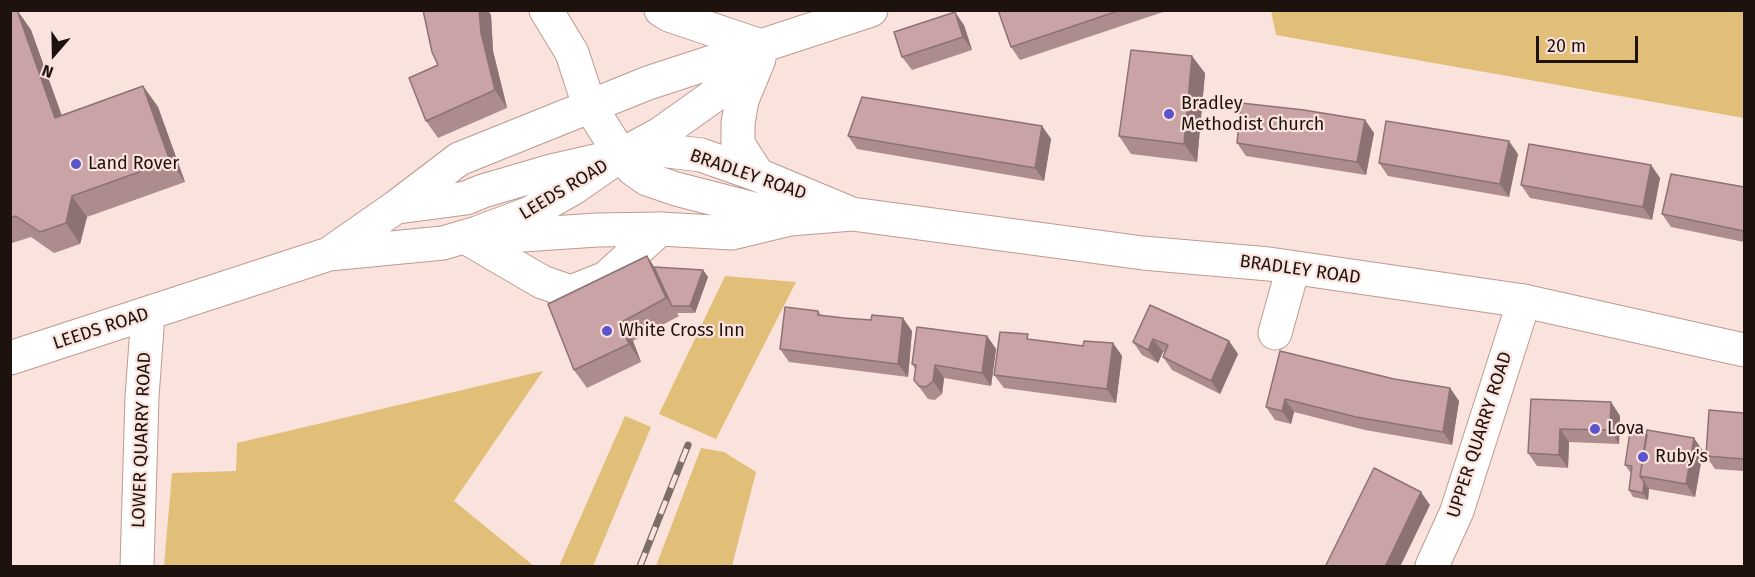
<!DOCTYPE html>
<style>
body{margin:0}
#map{position:relative;width:1755px;height:577px;overflow:hidden;background:#fae3dc;font-family:"Fira Sans",sans-serif}
canvas{display:block}
.frame{position:absolute;inset:0;border:12px solid #1e120e;pointer-events:none}
.north{position:absolute;left:24px;top:24px;width:60px;height:60px;-webkit-text-stroke:4px #fae3dc;paint-order:stroke;rotate:200deg;font-size:16px;font-weight:700;line-height:24px;text-align:center;color:#1e120e}
.north::after{content:'';display:block;margin:auto;width:21px;height:27px;background:#1e120e;clip-path:polygon(50% 0,100% 100%,50% 72%,0 100%)}
.scale{position:absolute;left:1536px;top:36px;width:102px;height:27px;box-sizing:border-box;border:3px solid #1e120e;border-top:0;padding-left:8px;font-size:18px;line-height:21px;white-space:nowrap;color:#1e120e;-webkit-text-stroke:4px #fae3dc;paint-order:stroke}
</style>
<div id="map">
<canvas width="1755" height="577"></canvas>
<div class="frame"></div>
<div class="north">N</div>
<div class="scale">20 m</div>
</div>
<script>
const context = document.querySelector('canvas').getContext('2d');
context.lineJoin = 'round';
function fillPath(path, color) {
  context.fillStyle = color;
  context.fill(path, 'evenodd');
}
function toPath(rows) {
  const path = new Path2D();
  for (const r of rows) {
    path.moveTo(r[0], r[1]);
    for (let i = 2; i < r.length; i += 2) path.lineTo(r[i], r[i + 1]);
  }
  return path;
}
function strokePath(path, color, width, dash) {
  context.strokeStyle = color;
  context.lineWidth = width;
  context.lineCap = dash ? 'butt' : 'round';
  context.setLineDash(dash || []);
  context.stroke(path);
}
function write(font, color, halo, rows, align = 'center') {
  context.font = font + ' "Fira Sans",sans-serif';
  context.lineWidth = 4.5;
  context.setLineDash([]);
  context.textBaseline = 'middle';
  context.strokeStyle = halo;
  context.fillStyle = color;
  for (const [text, x, y, turn = 0] of rows) {
    context.save();
    context.translate(x, y);
    context.rotate((+turn || 0) * Math.PI / 180);
    context.textAlign = isNaN(turn) ? turn : align;
    if (halo) context.strokeText(text, 0, 0);
    context.fillText(text, 0, 0);
    context.restore();
  }
}
fillPath(toPath([
 [1271,11,1744,11,1744,118,1276,35],
 [725,276,796,282,716,439,659,414],
 [543,371,454,501,534,566,164,566,172,473,236,471,237,443],
 [625,416,651,427,593,566,559,566],
 [701,448,724,452,756,472,732,566,656,566]
]), '#e2bf78');
const minor = toPath([
 [465,237,542,282,571,292,606,278,660,229],
 [1275,333,1293,268],
 [137,566,142,397,148,314],
 [1432,566,1457,511,1524,301]
]);
const major = toPath([
 [546,10,572,53,589,105,621,155,633,169,647,179,676,189,785,217],
 [661,10,669,15,764,47],
 [758,175,738,144,738,123,742,100,759,59],
 [398,207,466,198,483,191,551,171,621,155,660,150,701,155,758,175,847,212],
 [477,233,522,235,597,230,660,229,732,233,790,219,852,214,1143,253,1269,264,1524,301,1744,350],
 [330,253,396,207,459,159,648,83,871,10],
 [10,358,329,254,443,243,477,233,530,213,575,187,621,155,660,134,712,97,764,47]
]);
strokePath(minor, '#be9a90', 35);
strokePath(major, '#be9a90', 35);
strokePath(minor, '#fff', 33);
strokePath(major, '#fff', 33);
const rail = toPath([
 [640,566,688,445]
]);
strokePath(rail, '#7d6d67', 7);
strokePath(rail, '#fae3dc', 4.5, [14]);
fillPath(toPath([
 [17,10,31,30,61,115,143,86,158,107,185,182,87,217,80,244,54,253,31,237,12,243,10,241,10,12],
 [998,10,1169,10,1020,60,1011,47],
 [491,15,493,51,507,108,438,138,426,121,438,65],
 [964,25,972,50,912,70,902,57],
 [1205,73,1197,162,1131,154,1119,136],
 [1365,120,1374,133,1366,175,1246,156,1237,143],
 [1042,126,1051,139,1044,181,857,149,848,136],
 [1518,154,1509,197,1388,176,1379,163],
 [1651,165,1660,178,1652,220,1530,198,1521,185],
 [1744,187,1744,242,1671,227,1662,214],
 [647,256,654,267,703,270,708,277,695,313,677,313,679,316,633,341,641,362,587,388,574,370],
 [1150,305,1229,341,1238,354,1220,394,1172,370,1163,357,1165,353,1163,352,1158,363,1142,355,1133,342],
 [818,311,821,315,912,331,908,377,789,362,780,349],
 [987,336,996,349,991,386,944,378,942,394,935,400,928,399,914,380,916,370,912,364],
 [1031,339,1083,346,1113,343,1122,356,1116,403,1004,388,994,375],
 [1280,351,1394,379,1450,388,1459,401,1452,445,1365,430,1294,412,1291,424,1275,420,1266,407],
 [1531,399,1611,402,1620,416,1619,444,1569,442,1568,468,1537,466,1528,453],
 [1744,413,1744,471,1715,469,1706,456],
 [1703,451,1695,497,1649,489,1648,500,1633,497,1629,490,1631,472,1630,472,1625,465]
]), '#ad8c8e');
fillPath(toPath([
 [17,10,31,30,70,138,55,118],
 [479,10,488,10,491,15,493,51,507,108,495,90,481,33],
 [955,12,964,25,972,50,963,37],
 [1192,56,1205,73,1197,162,1184,144],
 [143,86,158,107,185,182,170,161],
 [1365,120,1374,133,1366,175,1357,162],
 [1042,126,1051,139,1044,181,1035,168],
 [1509,141,1518,154,1509,197,1500,184],
 [1651,165,1660,178,1652,220,1643,207],
 [72,196,87,217,80,244,66,223],
 [647,256,659,274,672,306,679,316,666,298],
 [703,270,708,277,695,313,690,306],
 [903,318,912,331,908,377,898,364],
 [620,323,633,341,641,362,629,344],
 [987,336,996,349,991,386,982,373],
 [1153,339,1163,352,1158,363,1148,350],
 [1229,341,1238,354,1220,394,1211,381],
 [1113,343,1122,356,1116,403,1107,389],
 [935,365,944,378,942,394,933,381],
 [1450,388,1459,401,1452,445,1443,432],
 [1285,399,1294,412,1291,424,1282,411],
 [1611,402,1620,416,1619,444,1610,430],
 [1560,429,1569,442,1568,468,1559,455],
 [1694,438,1703,451,1695,497,1686,484],
 [1644,482,1649,489,1648,500,1643,493],
 [1421,492,1430,505,1400,567,1385,567]
]), '#8d7274');
const building = toPath([
 [15,10,17,10,55,118,143,86,170,161,72,196,66,223,40,232,16,216,10,218,10,12,15,10],
 [423,10,479,10,481,33,495,90,426,121,409,78,438,65,432,52,423,10],
 [998,10,1121,10,1011,47,998,10],
 [955,12,963,37,902,57,894,32,955,12],
 [1131,50,1192,56,1184,144,1119,136,1131,50],
 [862,97,1042,126,1035,168,848,136,862,97],
 [1241,103,1304,110,1365,120,1357,162,1237,143,1241,103],
 [1386,121,1509,141,1500,184,1379,163,1386,121],
 [1529,144,1651,165,1643,207,1521,185,1529,144],
 [1671,174,1744,187,1744,231,1662,214,1671,174],
 [647,256,666,298,620,323,629,344,574,370,548,304,647,256],
 [654,267,703,270,690,306,672,306,654,267],
 [1150,305,1229,341,1211,381,1163,357,1168,345,1153,339,1148,350,1133,342,1150,305],
 [785,307,818,311,818,315,844,318,871,320,872,315,903,318,898,364,780,349,785,307],
 [917,327,987,336,982,373,935,365,933,381,926,387,919,386,914,380,916,365,912,364,917,327],
 [1000,332,1028,334,1027,339,1083,346,1084,341,1113,343,1107,389,994,375,1000,332],
 [1280,351,1394,379,1450,388,1443,432,1356,417,1285,399,1282,411,1266,407,1280,351],
 [1531,399,1611,402,1610,430,1560,429,1559,455,1528,453,1531,399],
 [1709,410,1744,413,1744,459,1706,456,1709,410],
 [1647,430,1694,438,1686,484,1640,476,1647,430],
 [1630,432,1647,435,1640,476,1644,482,1643,493,1629,490,1632,466,1625,465,1630,432],
 [1374,468,1421,492,1385,567,1325,567,1374,468]
]);
fillPath(building, '#c9a3a5');
strokePath(building, '#8d7274', 1.5);
for (const [x, y, r, color] of [
 [1169,114,6,"#5b54cc"],
 [76,164,6,"#5b54cc"],
 [607,331,6,"#5b54cc"],
 [1595,429,6,"#5b54cc"],
 [1643,457,6,"#5b54cc"]
]) {
  const dot = new Path2D();
  dot.arc(x, y, r, 0, 2 * Math.PI);
  context.fillStyle = color;
  context.fill(dot);
  strokePath(dot, '#fae3dc', 2);
}
write('18px', '#1e120e', '#fae3dc', [
 ["Bradley",1181,104],
 ["Methodist Church",1181,125],
 ["Land Rover",88,164],
 ["White Cross Inn",619,331],
 ["Lova",1607,429],
 ["Ruby's",1655,457]
], 'left');
write('18px', '#1e120e', '#fae3dc', [
 ["BRADLEY ROAD",748,175,19],
 ["LEEDS ROAD",564,190,-31],
 ["BRADLEY ROAD",1300,270,8],
 ["LEEDS ROAD",101,329,-18],
 ["UPPER QUARRY ROAD",1480,435,-72],
 ["LOWER QUARRY ROAD",142,440,-88]
]);
</script>
